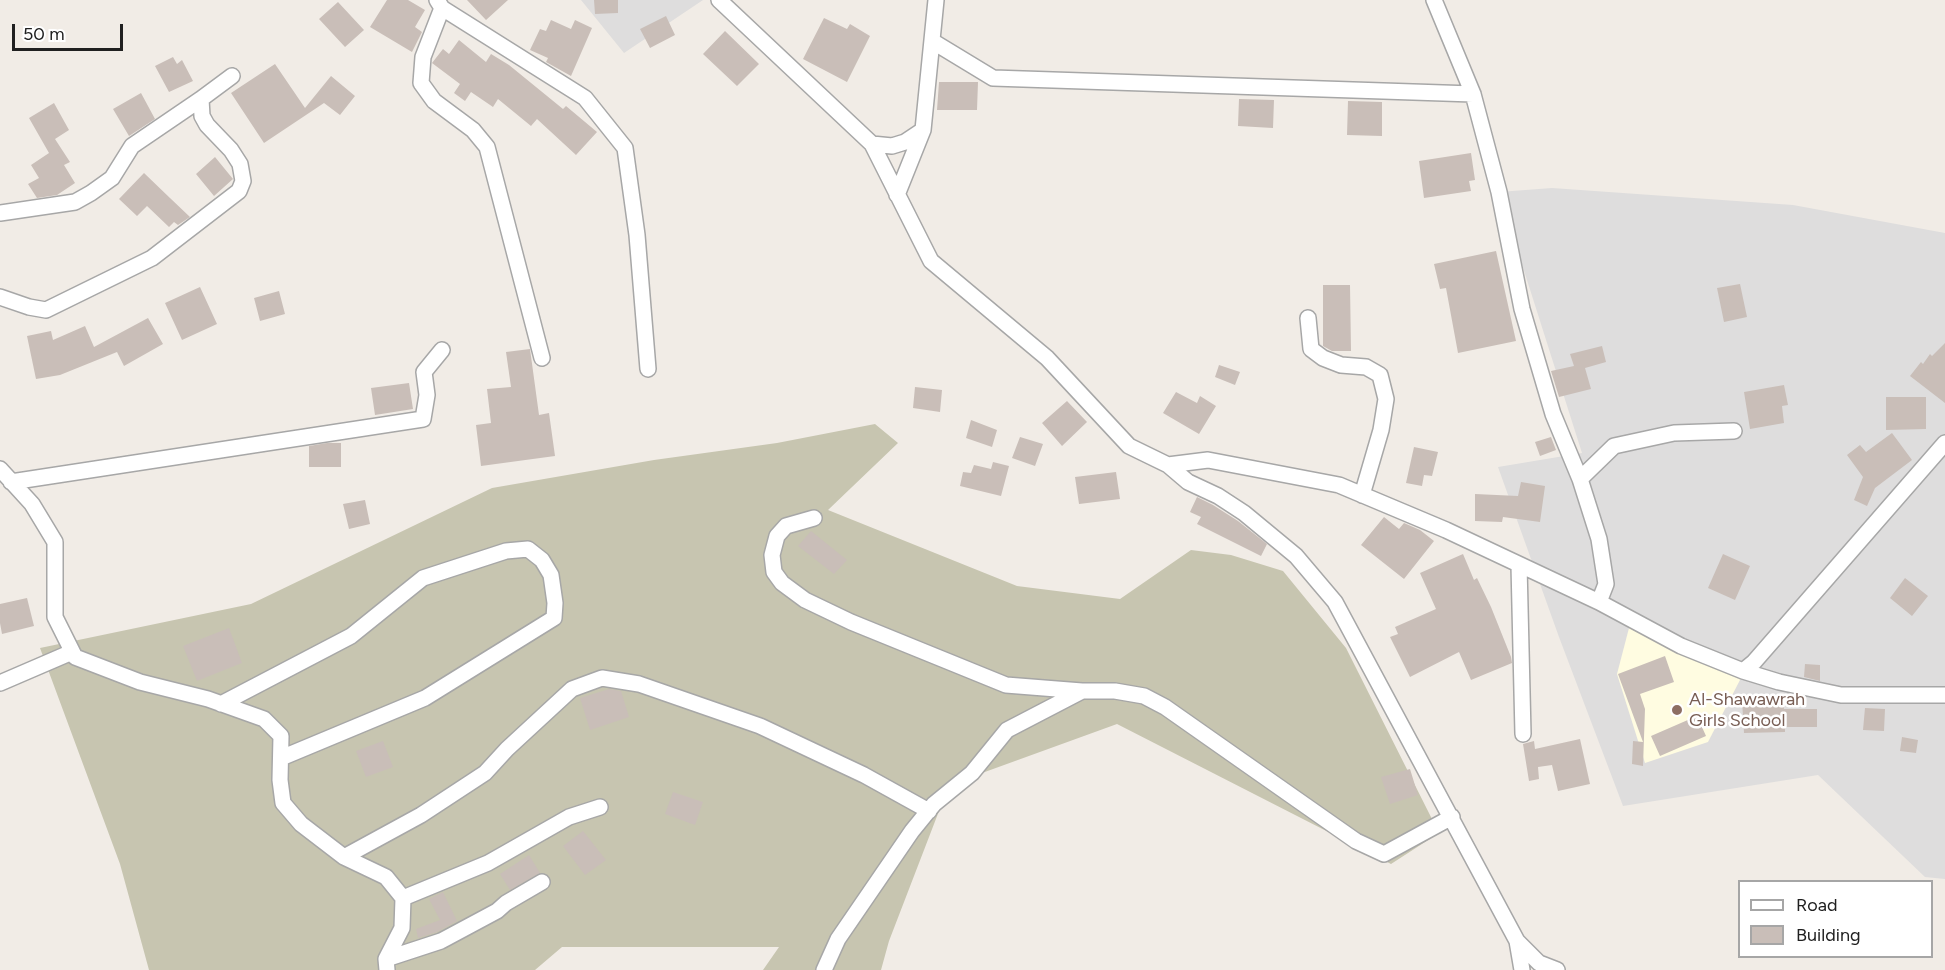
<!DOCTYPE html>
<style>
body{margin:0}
#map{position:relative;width:1945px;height:970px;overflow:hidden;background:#f1ece6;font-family:Figtree,sans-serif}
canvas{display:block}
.legend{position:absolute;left:1738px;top:880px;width:195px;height:78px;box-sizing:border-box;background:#fff;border:2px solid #a6a6a6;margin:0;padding:8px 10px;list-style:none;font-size:18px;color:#202020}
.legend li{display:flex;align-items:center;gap:12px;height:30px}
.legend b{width:30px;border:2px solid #a6a6a6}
.scale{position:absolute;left:12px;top:24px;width:111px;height:27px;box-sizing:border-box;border:3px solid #202020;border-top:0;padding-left:8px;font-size:18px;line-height:21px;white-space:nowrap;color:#202020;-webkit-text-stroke:4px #fff;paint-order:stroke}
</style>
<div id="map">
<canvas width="1945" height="970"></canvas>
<ul class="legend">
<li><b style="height:8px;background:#fff"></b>Road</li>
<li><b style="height:16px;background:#c9beb8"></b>Building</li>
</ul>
<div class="scale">50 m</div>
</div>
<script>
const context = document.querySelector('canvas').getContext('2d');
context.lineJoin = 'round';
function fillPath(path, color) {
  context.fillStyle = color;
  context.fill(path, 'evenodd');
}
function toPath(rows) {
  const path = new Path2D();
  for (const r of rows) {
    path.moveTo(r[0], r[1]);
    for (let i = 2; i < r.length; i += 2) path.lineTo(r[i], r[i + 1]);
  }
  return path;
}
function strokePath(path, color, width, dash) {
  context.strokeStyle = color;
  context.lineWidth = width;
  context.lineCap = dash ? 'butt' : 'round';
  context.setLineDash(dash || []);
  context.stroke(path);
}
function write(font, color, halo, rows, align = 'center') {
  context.font = font + ' Figtree,sans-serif';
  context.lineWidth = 5;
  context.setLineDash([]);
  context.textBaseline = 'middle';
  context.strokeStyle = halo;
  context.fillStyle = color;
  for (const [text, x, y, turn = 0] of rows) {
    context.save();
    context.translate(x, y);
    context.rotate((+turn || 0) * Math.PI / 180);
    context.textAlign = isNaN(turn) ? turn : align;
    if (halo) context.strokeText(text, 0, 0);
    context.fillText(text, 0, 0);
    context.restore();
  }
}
fillPath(toPath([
 [581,0,703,0,624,53],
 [1552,188,1793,205,1945,233,1945,879,1925,877,1818,775,1623,806,1559,637,1498,467,1582,453,1499,192]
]), '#dedddd');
fillPath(toPath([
 [1629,628,1741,678,1708,742,1645,763,1617,674]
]), '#fffce1');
fillPath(toPath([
 [875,424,898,443,828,510,1017,586,1120,599,1191,550,1231,555,1283,571,1346,648,1439,833,1391,864,1117,724,949,785,889,941,881,970,763,970,779,947,562,947,535,970,149,970,120,864,40,648,251,604,492,488,654,460,777,443]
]), '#c7c5b0');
fillPath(toPath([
 [387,0,408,0,425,10,415,27,422,32,412,52,370,27],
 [467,0,508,0,486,20],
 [594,0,618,0,618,13,595,14],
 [338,2,364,30,345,47,319,19],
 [666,16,675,35,650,48,640,29],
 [824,18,847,29,850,24,870,36,847,82,803,59],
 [551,20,571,29,575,20,592,28,571,76,546,62,548,58,530,50,540,29,546,31],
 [725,31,759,64,737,86,703,54],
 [459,40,486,62,491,54,509,65,563,109,566,106,597,132,576,155,537,119,531,126,498,99,493,107,471,92,465,101,454,93,460,84,432,63,443,49,449,54],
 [173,57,177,64,182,60,193,81,169,92,155,66],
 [275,64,305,108,331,76,355,96,340,115,324,103,264,143,231,93],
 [939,82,978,82,977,110,937,110],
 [141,93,155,119,129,136,113,109],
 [1239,99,1274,100,1273,128,1238,126],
 [1348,101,1382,102,1382,136,1347,135],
 [54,103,69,130,55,139,70,162,64,165,75,183,57,195,37,198,28,184,39,178,31,165,49,153,29,118],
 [1471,153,1475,180,1469,181,1471,191,1424,198,1419,161],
 [215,157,233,179,214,196,196,174],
 [144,173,170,198,190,217,178,225,174,222,169,227,147,206,137,216,119,199],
 [1496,251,1516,341,1458,353,1446,288,1440,289,1434,264],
 [1740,284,1747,317,1724,322,1717,288],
 [1323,285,1350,285,1351,351,1332,351,1323,346],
 [200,287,217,324,182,340,165,303],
 [279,291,285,314,260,321,254,298],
 [148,318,163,344,124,366,117,352,60,375,36,379,27,336,51,331,53,340,85,326,94,347],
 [1945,343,1945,403,1910,376,1921,362,1923,364,1930,354,1932,356],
 [1602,346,1606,362,1585,368,1591,389,1559,397,1551,371,1574,366,1570,354],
 [530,349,539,415,549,413,555,456,481,466,476,425,491,423,487,389,511,387,506,352],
 [1219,365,1240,372,1235,385,1215,377],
 [409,383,413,409,375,415,371,388],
 [1784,385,1788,405,1782,406,1784,423,1750,429,1744,392],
 [915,387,942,390,940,412,913,408],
 [1176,392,1197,403,1200,396,1216,406,1199,434,1163,413],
 [1886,397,1926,397,1926,429,1886,430],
 [1067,401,1087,422,1062,446,1042,423],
 [971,420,997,430,992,447,966,438],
 [1892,433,1912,460,1875,488,1867,506,1854,500,1863,477,1847,455,1860,445,1866,452],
 [1020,437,1043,444,1035,466,1012,458],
 [1551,437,1556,450,1540,456,1535,442],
 [327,443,341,443,341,467,309,467,309,446],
 [1414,447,1438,452,1432,476,1424,475,1422,486,1406,483],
 [993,462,1009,466,1001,496,960,486,963,472,971,473,974,465,991,469],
 [1116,472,1120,499,1079,504,1075,477],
 [1521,482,1545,486,1540,522,1503,517,1502,522,1475,521,1475,494,1518,496],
 [1197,497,1213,505,1238,521,1267,544,1261,556,1197,524,1201,517,1190,512],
 [365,500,370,524,349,529,343,504],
 [1384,517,1399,529,1404,523,1420,530,1434,541,1404,579,1361,545],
 [811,531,847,560,834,574,798,546],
 [1463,554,1474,580,1477,578,1491,607,1511,657,1512,663,1471,680,1459,652,1410,677,1390,637,1398,634,1395,627,1436,609,1420,573],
 [1723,554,1750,566,1735,600,1708,588],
 [1905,578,1928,596,1912,616,1890,598],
 [27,598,34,626,2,634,0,623,0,604],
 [229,628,242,663,197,681,183,646],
 [1665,656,1674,682,1640,694,1645,709,1643,766,1632,764,1633,741,1643,742,1618,674],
 [1805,664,1820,665,1820,681,1804,677],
 [609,689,621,691,629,717,590,730,580,698],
 [1760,699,1760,706,1784,705,1784,709,1817,709,1817,727,1785,727,1785,732,1744,733,1742,700],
 [1865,708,1885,709,1884,731,1863,730],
 [1697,716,1706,736,1660,756,1651,736],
 [1902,737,1918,740,1916,753,1900,751],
 [1580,739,1590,784,1558,791,1552,765,1538,767,1539,779,1529,781,1523,744,1534,741,1535,749],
 [383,741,393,767,366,777,356,751],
 [1410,769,1418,795,1390,804,1381,777],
 [673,792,703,802,695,825,665,814],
 [583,831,606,860,585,875,563,846],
 [529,855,540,873,510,890,500,874],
 [443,892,457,921,437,932,418,938,416,929,440,920,429,899]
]), '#c9beb8');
const minor = toPath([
 [437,0,442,8,585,98,625,148,637,235,648,369],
 [719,0,872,144,931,261,1047,358,1129,446,1168,465,1188,482,1218,496,1244,513,1296,556,1335,602,1517,941,1539,963,1557,970],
 [1434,0,1473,94,1499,192,1522,309,1553,414,1580,479,1599,539,1606,584,1599,602],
 [442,8,423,57,421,83,434,101,473,130,487,147,542,358],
 [932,41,993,78,1473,94],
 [872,144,892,146,905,142,923,130],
 [897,195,923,130,936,0],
 [0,213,75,202,91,193,112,178,132,146,201,99],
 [0,297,29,307,46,310,152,258,239,191,243,181,240,164,231,150,207,125,202,116,201,99,232,76],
 [1308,318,1311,349,1323,358,1341,365,1366,367,1380,375,1386,399,1381,430,1362,495],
 [1168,465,1208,460,1339,485,1446,530,1599,602,1681,646,1743,671,1779,682,1841,695,1945,695],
 [0,469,32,504,55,542,55,617,75,657,140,682,208,699,264,719,281,736,280,780,283,803,301,824,344,857,386,877,403,898,402,928,386,959,387,970],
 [1580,479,1614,446,1674,433,1734,431],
 [11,482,423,419,427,395,424,372,442,350],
 [814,518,786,526,777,536,772,555,774,572,782,583,805,600,851,622,1006,685,1082,691],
 [1519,565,1523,734],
 [1743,671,1754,662,1945,443],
 [0,683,72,652],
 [221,704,351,636,423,578,506,551,528,549,542,560,551,575,555,603,554,618,425,698,281,758],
 [344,857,421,815,485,773,507,749,572,689,602,678,639,684,760,726,864,775,929,811],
 [403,898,488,863,569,817,600,807],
 [1517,941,1522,970],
 [386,959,441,941,497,911,506,903,542,882],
 [824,970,838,939,912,831,934,804,972,773,1007,730,1082,691,1115,691,1144,696,1165,707,1356,841,1384,854,1452,817]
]);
strokePath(minor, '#a7a7a7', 18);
strokePath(minor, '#fff', 15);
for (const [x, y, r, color] of [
 [1677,710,6,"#8d6e63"]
]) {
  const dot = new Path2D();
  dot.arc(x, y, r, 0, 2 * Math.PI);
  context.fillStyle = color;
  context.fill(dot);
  strokePath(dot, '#fff', 2);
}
write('18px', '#785e54', '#fff', [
 ["Al-Shawawrah",1689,700],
 ["Girls School",1689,721]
], 'left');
</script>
